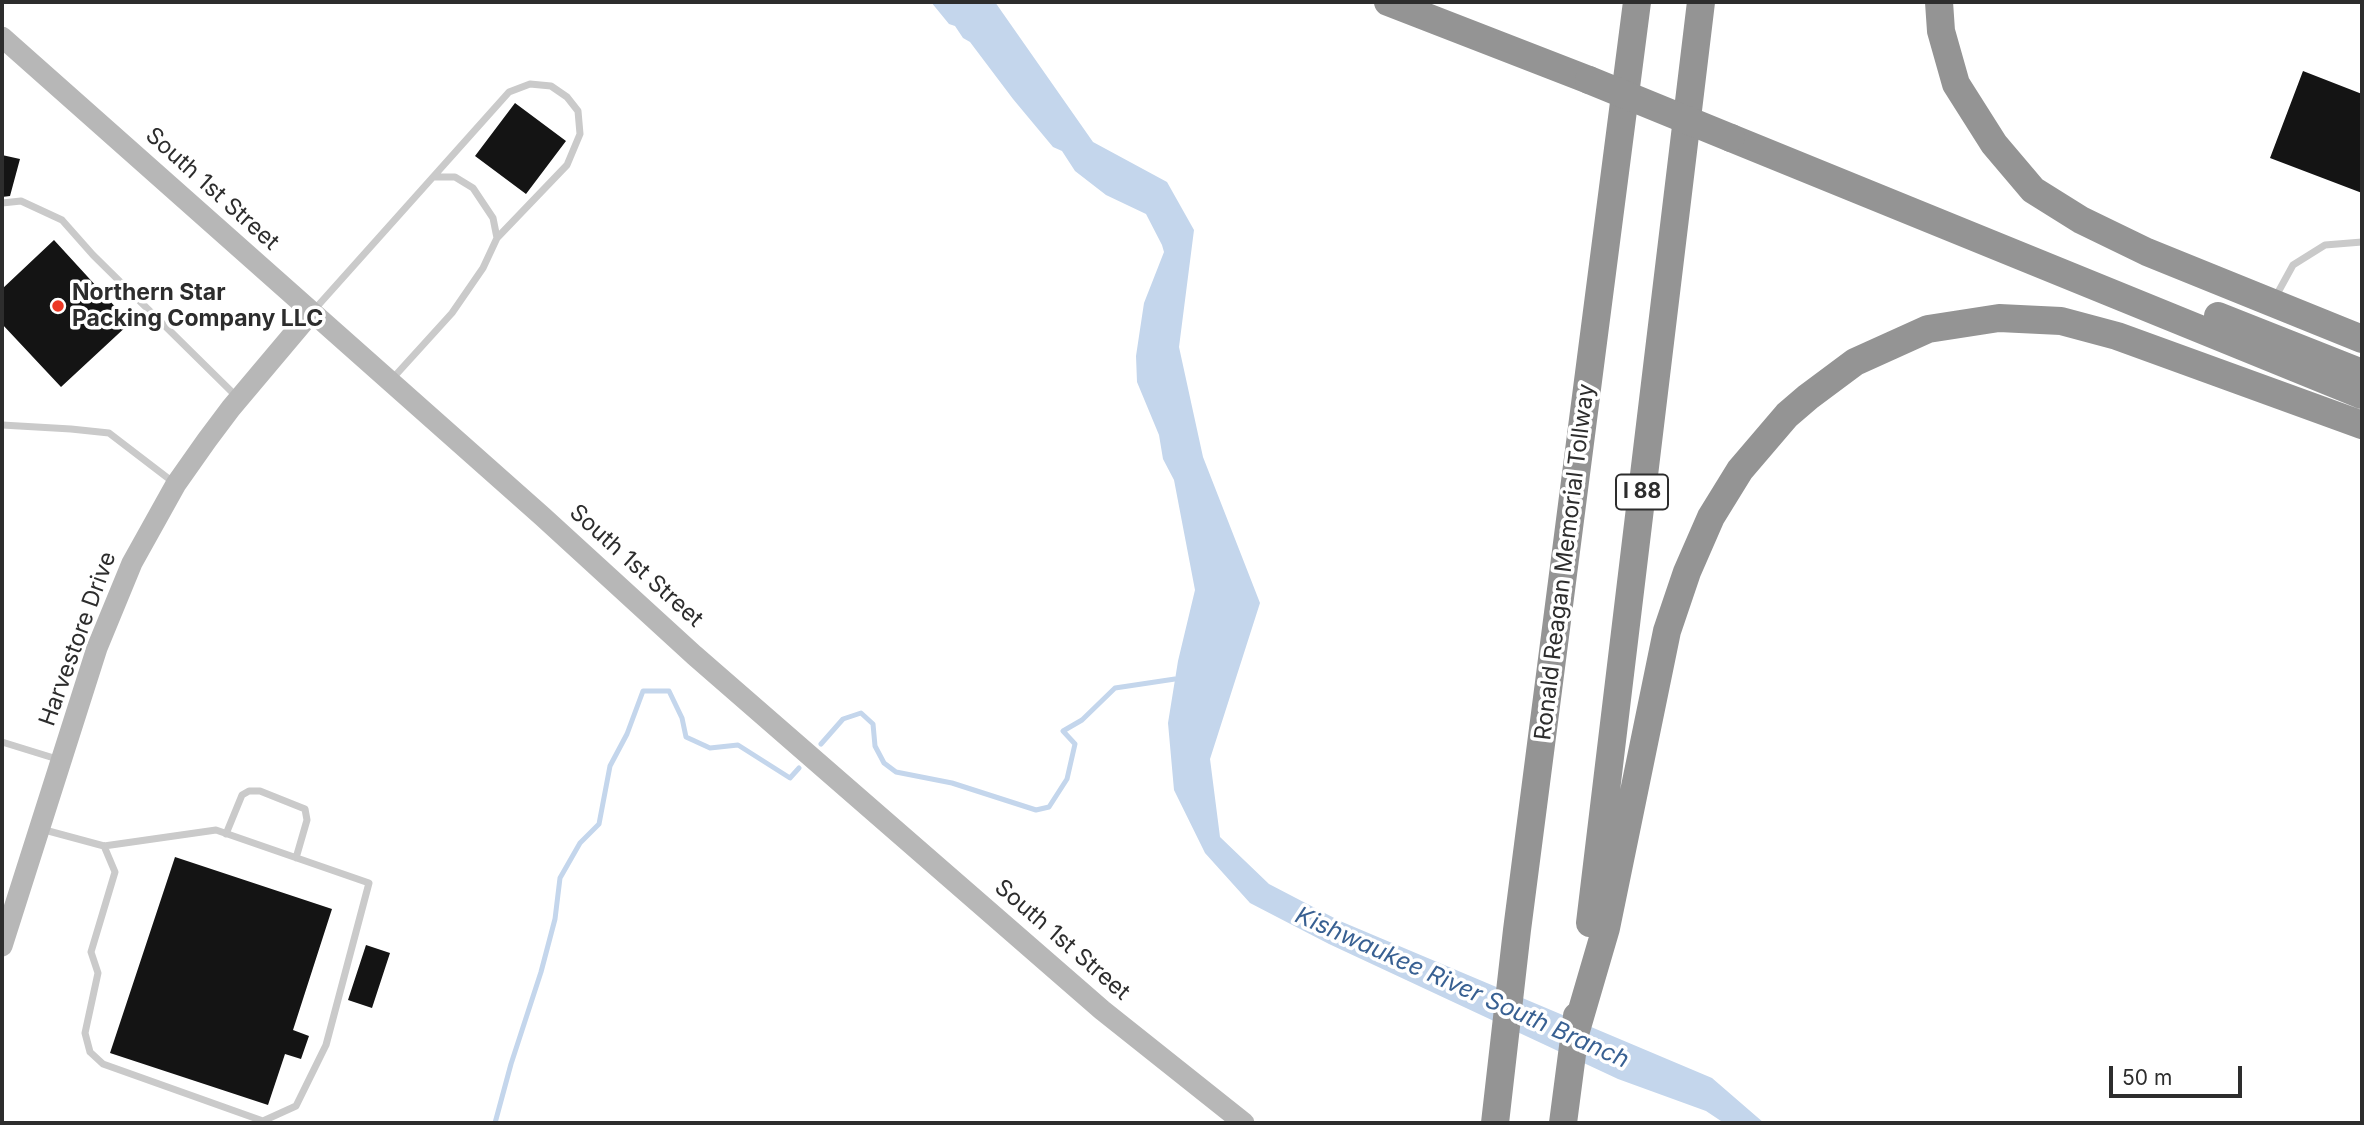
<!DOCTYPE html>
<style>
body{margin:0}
#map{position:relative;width:2364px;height:1125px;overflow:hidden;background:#fff;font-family:Inter,sans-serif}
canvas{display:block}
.frame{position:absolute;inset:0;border:4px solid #2d2d2d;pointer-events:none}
.scale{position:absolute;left:2109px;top:1066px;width:133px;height:32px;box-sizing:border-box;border:4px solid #2d2d2d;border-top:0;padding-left:9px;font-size:21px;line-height:24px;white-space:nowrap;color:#2d2d2d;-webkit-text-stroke:5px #fff;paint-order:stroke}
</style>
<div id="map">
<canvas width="2364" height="1125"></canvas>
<div class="frame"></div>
<div class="scale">50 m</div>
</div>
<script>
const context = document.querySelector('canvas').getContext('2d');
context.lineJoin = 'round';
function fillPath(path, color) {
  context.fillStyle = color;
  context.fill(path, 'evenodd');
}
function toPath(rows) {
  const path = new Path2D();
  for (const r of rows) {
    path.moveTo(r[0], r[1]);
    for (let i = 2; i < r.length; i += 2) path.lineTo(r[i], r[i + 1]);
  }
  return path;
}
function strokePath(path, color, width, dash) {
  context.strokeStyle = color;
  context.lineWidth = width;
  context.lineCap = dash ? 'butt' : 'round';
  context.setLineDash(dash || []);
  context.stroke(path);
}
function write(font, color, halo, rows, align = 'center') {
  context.font = font + ' Inter,sans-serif';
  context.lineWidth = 7;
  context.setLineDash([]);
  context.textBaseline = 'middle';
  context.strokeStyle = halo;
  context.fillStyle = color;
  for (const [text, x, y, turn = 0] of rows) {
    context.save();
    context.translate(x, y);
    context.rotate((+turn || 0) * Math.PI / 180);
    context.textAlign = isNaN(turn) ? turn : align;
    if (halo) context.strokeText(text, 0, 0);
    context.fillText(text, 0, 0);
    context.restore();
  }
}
fillPath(toPath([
 [931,2,995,2,1093,142,1167,182,1194,230,1179,347,1203,457,1260,603,1210,759,1220,837,1269,884,1340,921,1712,1078,1764,1123,1724,1123,1706,1111,1618,1079,1329,944,1250,903,1205,853,1174,790,1168,723,1178,661,1195,590,1174,480,1163,459,1159,435,1137,382,1136,356,1144,303,1164,252,1162,245,1146,214,1106,195,1075,171,1062,151,1053,147,1013,99,970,42,963,38,955,26,949,24]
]), '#c4d6ec');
strokePath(toPath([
 [821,744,843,719,861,713,873,724,875,746,884,763,896,772,952,783,1036,810,1049,807,1067,779,1075,744,1063,731,1082,720,1115,688,1175,679],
 [495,1123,511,1064,541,972,555,919,560,878,580,843,599,824,610,766,627,734,643,691,669,691,682,718,686,737,710,748,738,745,790,778,799,768]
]), '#c4d6ec', 5);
fillPath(toPath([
 [2303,71,2362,94,2362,193,2270,158],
 [515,103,566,141,526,194,475,156],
 [2,155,20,159,10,196,2,197],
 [54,240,130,323,61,387,2,324,2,289],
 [175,857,332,909,293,1030,309,1036,301,1059,285,1054,268,1105,110,1053],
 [366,945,390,953,372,1008,348,1000]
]), '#141414');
strokePath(toPath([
 [433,177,509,92,530,84,551,86,567,97,578,111,580,134,567,165,497,238],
 [2,203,21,201,62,220,93,255,236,396],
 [2276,296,2293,265,2325,245,2362,242],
 [314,310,433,177,455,177,473,188,493,218,497,238,483,268,452,313,393,378],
 [2,425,71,429,109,433,173,482],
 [2,742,57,759],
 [41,829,104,846,216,830,369,883,326,1045,296,1106,263,1121,103,1064,90,1052,85,1033,98,973,91,952,115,872,104,846],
 [226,834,242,795,249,791,260,791,305,809,307,820,296,858]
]), '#cacaca', 7);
strokePath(toPath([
 [2,37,542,516,694,655,1102,1010,1244,1123],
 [2,946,97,648,132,563,176,484,207,440,231,408,311,313]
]), '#b7b7b7', 21);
strokePath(toPath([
 [1388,2,1589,80],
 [1939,2,1941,31,1956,84,1994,144,2033,190,2081,220,2147,252,2362,339],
 [1731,138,2362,395],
 [2218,316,2362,373],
 [1590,923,1701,2],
 [1575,1034,1606,928,1667,631,1687,572,1711,517,1740,470,1787,415,1808,397,1855,362,1928,329,1999,318,2061,321,2117,336,2362,425],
 [1495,1123,1517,930,1637,2],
 [1563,1123,1577,1016]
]), '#949494', 28);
strokePath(toPath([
 [1589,80,1731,138]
]), '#949494', 28);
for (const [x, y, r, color] of [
 [58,306,7,"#ec3926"]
]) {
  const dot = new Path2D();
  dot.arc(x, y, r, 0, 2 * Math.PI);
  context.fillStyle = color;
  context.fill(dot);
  strokePath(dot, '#fff', 2.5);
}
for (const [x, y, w] of [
 [1642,492,52]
]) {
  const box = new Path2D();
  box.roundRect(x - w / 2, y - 17.5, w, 35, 5);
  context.fillStyle = '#fff';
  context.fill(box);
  strokePath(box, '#2d2d2d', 2);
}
write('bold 21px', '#2d2d2d', null, [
 ["I 88",1642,492]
]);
write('23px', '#2d2d2d', '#fff', [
 ["South 1st Street",212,189,42],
 ["Ronald Reagan Memorial Tollway",1565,562,-83],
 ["South 1st Street",636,566,42],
 ["Harvestore Drive",78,639,-70],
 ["South 1st Street",1062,940,41]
]);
write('bold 23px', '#2d2d2d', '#fff', [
 ["Northern Star",72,293],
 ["Packing Company LLC",72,319]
], 'left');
write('italic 24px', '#386092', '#fff', [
 ["Kishwaukee River South Branch",1462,988,24]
]);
</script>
